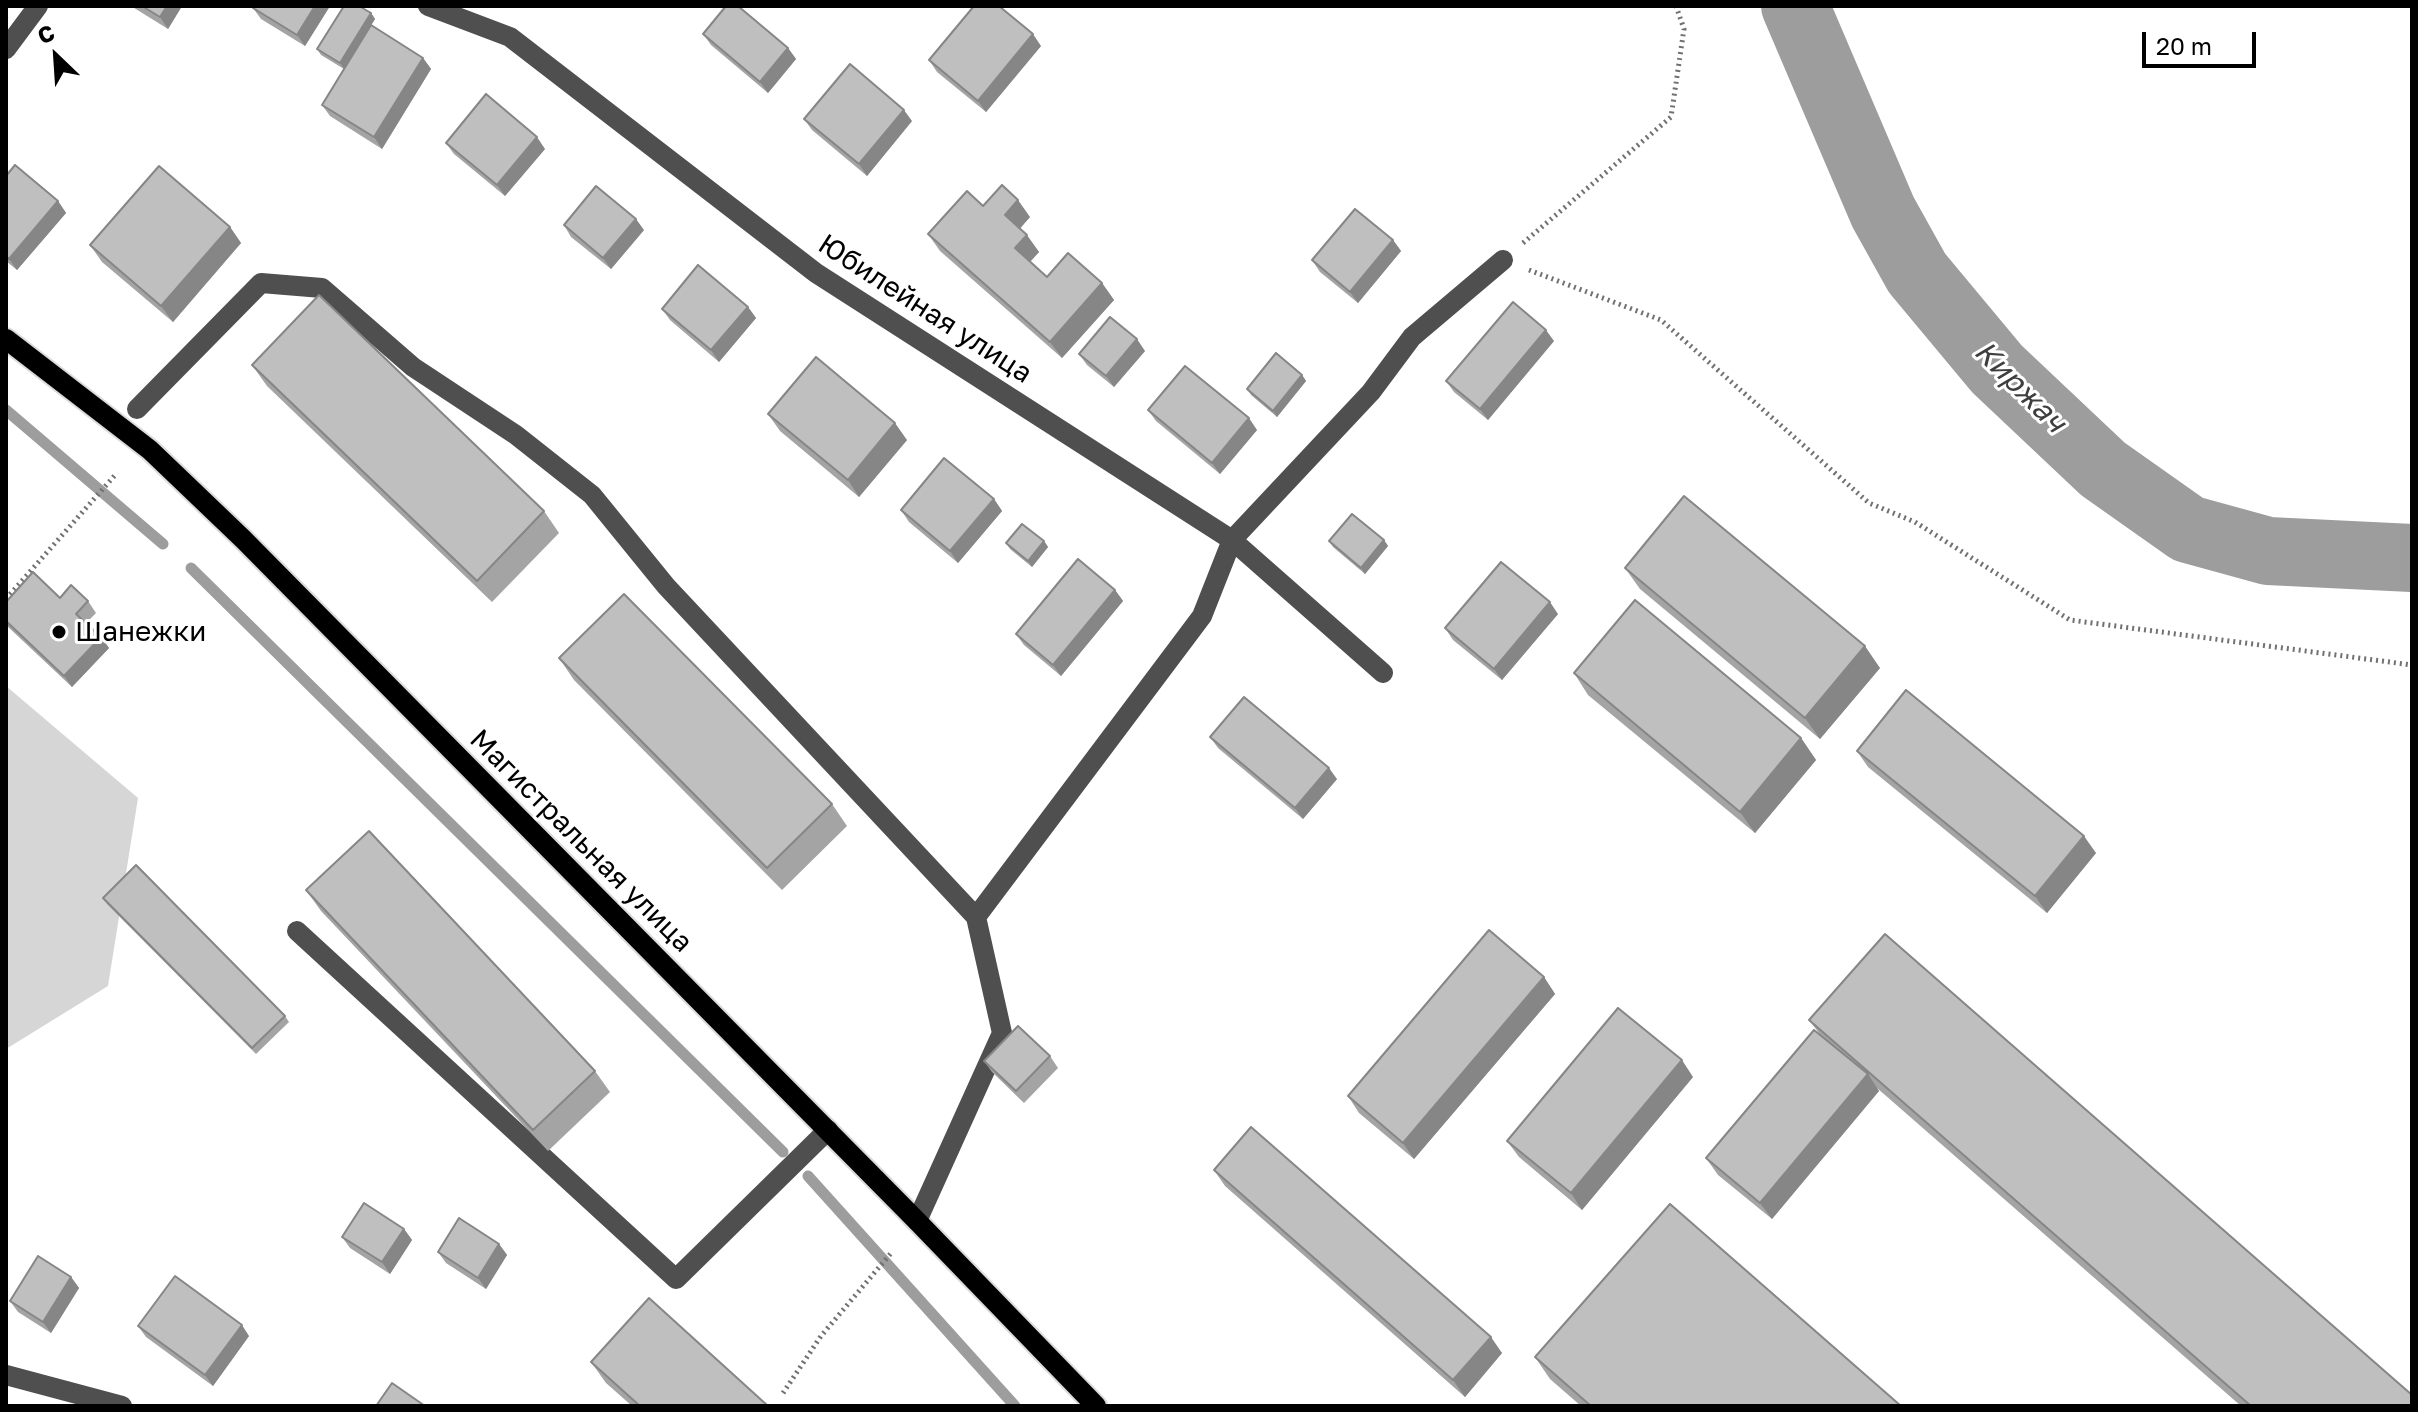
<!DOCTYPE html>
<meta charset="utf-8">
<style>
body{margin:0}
#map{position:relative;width:2418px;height:1412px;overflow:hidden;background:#fff;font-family:"Golos Text",sans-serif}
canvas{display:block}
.frame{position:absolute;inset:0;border:8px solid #000;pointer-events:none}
.north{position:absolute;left:16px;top:16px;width:80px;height:80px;-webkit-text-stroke:6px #fff;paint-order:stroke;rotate:335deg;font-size:22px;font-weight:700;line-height:32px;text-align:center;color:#000}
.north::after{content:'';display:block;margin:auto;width:28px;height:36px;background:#000;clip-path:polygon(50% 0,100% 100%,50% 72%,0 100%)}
.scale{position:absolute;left:2142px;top:32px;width:114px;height:36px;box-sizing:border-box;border:4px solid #000;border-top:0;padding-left:10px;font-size:24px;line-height:28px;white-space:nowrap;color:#000;-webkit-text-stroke:6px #fff;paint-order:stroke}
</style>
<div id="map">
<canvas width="2418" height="1412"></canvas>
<div class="frame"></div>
<div class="north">С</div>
<div class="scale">20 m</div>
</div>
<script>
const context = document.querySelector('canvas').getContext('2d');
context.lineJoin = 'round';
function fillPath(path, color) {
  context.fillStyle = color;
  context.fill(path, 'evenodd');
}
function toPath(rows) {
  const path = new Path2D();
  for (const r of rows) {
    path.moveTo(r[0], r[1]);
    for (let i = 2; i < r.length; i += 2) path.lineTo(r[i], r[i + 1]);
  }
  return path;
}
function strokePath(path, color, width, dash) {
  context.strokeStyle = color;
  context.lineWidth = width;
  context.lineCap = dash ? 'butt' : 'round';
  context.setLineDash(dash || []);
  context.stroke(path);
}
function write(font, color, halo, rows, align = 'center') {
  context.font = font + ' "Golos Text",sans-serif';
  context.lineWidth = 6;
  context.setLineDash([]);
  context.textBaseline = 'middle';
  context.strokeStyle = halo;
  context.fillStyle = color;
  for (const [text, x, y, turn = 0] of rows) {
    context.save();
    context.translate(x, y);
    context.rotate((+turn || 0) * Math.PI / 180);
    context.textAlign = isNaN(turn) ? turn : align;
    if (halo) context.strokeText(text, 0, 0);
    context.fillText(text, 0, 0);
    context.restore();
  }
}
fillPath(toPath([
 [6,686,138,798,108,986,6,1049]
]), '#d6d6d6');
strokePath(toPath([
 [6,410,163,544],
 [191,568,783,1152],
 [808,1176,1015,1406]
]), '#9d9d9d', 11);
strokePath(toPath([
 [1795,6,1883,212,1917,273,1997,369,2103,469,2188,529,2268,551,2412,558]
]), '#9d9d9d', 68);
const major = toPath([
 [6,339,150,450,243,539,917,1221,1096,1406]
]);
strokePath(major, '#dbdbdb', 24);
strokePath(toPath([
 [1523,243,1671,117,1684,29,1676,6],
 [1529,270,1661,320,1869,503,1915,522,2070,620,2412,665],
 [6,599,116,474],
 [783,1393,821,1336,892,1252]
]), '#717171', 5, [2, 4]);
strokePath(toPath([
 [428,6,510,37,816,273,1232,540,1383,673],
 [6,49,38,6],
 [137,409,261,283,322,288,413,367,516,435,592,495,666,586,976,917],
 [297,931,676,1279,828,1130],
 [917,1221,1002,1033,976,917,1202,616,1232,540,1371,392,1412,337,1503,260],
 [6,1375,122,1406]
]), '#4f4f4f', 20);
strokePath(major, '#000', 20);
fillPath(toPath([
 [131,6,182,6,168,29],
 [254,6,330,6,305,46,261,19,253,8],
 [371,13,375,19,371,25,423,58,431,69,382,149,330,116,322,105,344,69,321,55,317,49],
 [703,34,788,48,796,59,768,93,711,45],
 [1041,46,986,112,937,72,929,60],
 [804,119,912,121,867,176,812,130],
 [446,143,545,149,505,196,454,154],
 [6,176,58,201,66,213,17,270,6,261],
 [983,206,1030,217,1020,228,1039,252,1030,262,1047,277,1102,283,1114,300,1062,358,940,251,928,234],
 [564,225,644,230,611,269,571,237],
 [230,227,241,243,173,322,102,262,90,245],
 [1393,240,1401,251,1358,303,1320,272,1312,260],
 [748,307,756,318,719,362,670,320,662,309],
 [1554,341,1488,420,1454,392,1446,381],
 [1145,351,1114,387,1087,365,1079,354],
 [252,365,544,511,559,533,492,602,267,386],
 [1302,375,1306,381,1277,417,1251,395,1247,389],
 [1148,410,1257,430,1220,474,1156,421],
 [768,414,907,440,859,497,780,431],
 [994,499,1002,511,958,563,909,522,901,510],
 [1384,540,1388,546,1365,574,1333,547,1329,541],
 [1044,541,1048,547,1032,567,1010,549,1006,543],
 [1625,568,1880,668,1820,739,1640,589],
 [1115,590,1123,601,1061,676,1024,645,1016,634],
 [60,598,88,601,96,613,86,623,101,637,109,648,72,687,6,625,6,602],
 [1558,614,1502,680,1453,640,1445,628],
 [559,658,832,804,847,826,782,890,574,680],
 [1574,673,1801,738,1816,760,1755,833,1588,695],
 [1210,737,1337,779,1303,819,1218,748],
 [1857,751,2096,853,2047,913,1868,767],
 [306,890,595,1071,610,1092,548,1151,321,911],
 [103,898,285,1016,289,1022,256,1054,107,904],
 [1544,977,1555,994,1414,1159,1359,1113,1348,1096],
 [1809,1020,2412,1406,2241,1406,1877,1088,1879,1091,1772,1219,1718,1175,1706,1158,1819,1033],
 [1050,1056,1058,1068,1024,1103,992,1072,984,1061],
 [1693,1077,1582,1210,1519,1157,1507,1141],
 [1214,1170,1502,1353,1465,1397,1225,1186],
 [404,1229,412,1240,390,1274,350,1248,342,1237],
 [499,1244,507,1255,486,1289,446,1263,438,1252],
 [71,1277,79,1288,51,1333,18,1312,10,1301],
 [138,1326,249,1336,213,1386,146,1337],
 [1535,1357,1901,1406,1581,1406,1550,1379],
 [591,1362,768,1406,632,1406,606,1383]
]), '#a4a4a4');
fillPath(toPath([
 [167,6,182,6,168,29,160,17],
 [315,6,330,6,305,46,297,35],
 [371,13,375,19,344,69,340,63],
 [1033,34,1041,46,986,112,978,101],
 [788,48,796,59,768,93,760,82],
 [423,58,431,69,382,149,374,137],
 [904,110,912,121,867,176,859,164],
 [537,137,545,149,505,196,497,185],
 [1018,200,1030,217,1017,232,1005,215],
 [58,201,66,213,17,270,9,259],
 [636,219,644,230,611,269,603,258],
 [230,227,241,243,173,322,161,306],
 [1027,235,1039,252,1027,265,1015,248],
 [1393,240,1401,251,1358,303,1350,292],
 [1102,283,1114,300,1062,358,1050,342],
 [748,307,756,318,719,362,711,350],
 [1546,330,1554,341,1488,420,1480,409],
 [1137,339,1145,351,1114,387,1106,376],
 [1302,375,1306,381,1277,417,1273,411],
 [1249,418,1257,430,1220,474,1212,463],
 [895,423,907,440,859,497,848,480],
 [994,499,1002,511,958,563,950,551],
 [1384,540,1388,546,1365,574,1361,568],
 [1044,541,1048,547,1032,567,1028,561],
 [1115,590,1123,601,1061,676,1053,665],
 [1550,602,1558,614,1502,680,1494,669],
 [101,637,109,648,72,687,64,676],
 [1865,646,1880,668,1820,739,1805,718],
 [1801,738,1816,760,1755,833,1740,812],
 [1329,768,1337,779,1303,819,1295,808],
 [2084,836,2096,853,2047,913,2035,896],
 [1544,977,1555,994,1414,1159,1403,1143],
 [1682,1060,1693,1077,1582,1210,1571,1193],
 [1868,1074,1879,1091,1772,1219,1760,1203],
 [404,1229,412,1240,390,1274,382,1262],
 [499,1244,507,1255,486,1289,478,1278],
 [71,1277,79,1288,51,1333,43,1322],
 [242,1325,249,1336,213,1386,205,1375],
 [1491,1337,1502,1353,1465,1397,1453,1380]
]), '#868686');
const building = toPath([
 [142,6,167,6,160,17,142,6],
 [254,6,315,6,297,35,253,8,254,6],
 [344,6,359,6,371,13,340,63,317,49,344,6],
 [726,6,738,6,788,48,760,82,703,34,726,6],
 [974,6,999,6,1033,34,978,101,929,60,974,6],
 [371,25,423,58,374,137,322,105,371,25],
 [850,64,904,110,859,164,804,119,850,64],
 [486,94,537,137,497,185,446,143,486,94],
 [15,165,58,201,9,259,6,256,6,176,15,165],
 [159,166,230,227,161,306,90,245,159,166],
 [1002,185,1018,200,1005,215,1027,235,1015,248,1047,277,1068,253,1102,283,1050,342,928,234,967,191,983,206,1002,185],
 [596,186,636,219,603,258,564,225,596,186],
 [1355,209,1393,240,1350,292,1312,260,1355,209],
 [698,265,748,307,711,350,662,309,698,265],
 [319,295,544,511,477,581,252,365,319,295],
 [1513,302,1546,330,1480,409,1446,381,1513,302],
 [1110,317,1137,339,1106,376,1079,354,1110,317],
 [1276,353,1302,375,1273,411,1247,389,1276,353],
 [816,357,895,423,848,480,768,414,816,357],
 [1185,366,1249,418,1212,463,1148,410,1185,366],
 [944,458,994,499,950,551,901,510,944,458],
 [1684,496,1865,646,1805,718,1625,568,1684,496],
 [1352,514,1384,540,1361,568,1329,541,1352,514],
 [1022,524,1044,541,1028,561,1006,543,1022,524],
 [1078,559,1115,590,1053,665,1016,634,1078,559],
 [1501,562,1550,602,1494,669,1445,628,1501,562],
 [33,572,60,598,71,585,88,601,76,614,101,637,64,676,6,621,6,602,33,572],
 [624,594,832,804,767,868,559,658,624,594],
 [1635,600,1801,738,1740,812,1574,673,1635,600],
 [1906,690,2084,836,2035,896,1857,751,1906,690],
 [1244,697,1329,768,1295,808,1210,737,1244,697],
 [369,831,595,1071,533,1130,306,890,369,831],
 [136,865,285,1016,252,1048,103,898,136,865],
 [1489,930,1544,977,1403,1143,1348,1096,1489,930],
 [1885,934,2412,1395,2412,1406,2251,1406,1809,1020,1885,934],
 [1618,1008,1682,1060,1571,1193,1507,1141,1618,1008],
 [1018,1026,1050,1056,1016,1091,984,1061,1018,1026],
 [1814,1030,1868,1074,1760,1203,1706,1158,1814,1030],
 [1251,1127,1491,1337,1453,1380,1214,1170,1251,1127],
 [364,1203,404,1229,382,1262,342,1237,364,1203],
 [1670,1204,1901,1406,1591,1406,1535,1357,1670,1204],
 [459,1218,499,1244,478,1278,438,1252,459,1218],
 [38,1256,71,1277,43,1322,10,1301,38,1256],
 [175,1276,242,1325,205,1375,138,1326,175,1276],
 [649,1298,768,1406,640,1406,591,1362,649,1298],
 [392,1383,425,1406,376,1406,392,1383]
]);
fillPath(building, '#bfbfbf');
strokePath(building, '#868686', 2);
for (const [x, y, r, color] of [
 [59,632,8,"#000"]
]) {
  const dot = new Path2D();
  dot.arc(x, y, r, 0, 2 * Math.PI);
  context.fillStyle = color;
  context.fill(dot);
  strokePath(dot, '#fff', 3);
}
write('28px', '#000', '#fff', [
 ["Юбилейная улица",925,309,33],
 ["Магистральная улица",581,841,45]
]);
write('28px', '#000', '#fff', [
 ["Шанежки",75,632]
], 'left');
write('italic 30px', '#3e3e3e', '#fff', [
 ["Киржач",2020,387,45]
]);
</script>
